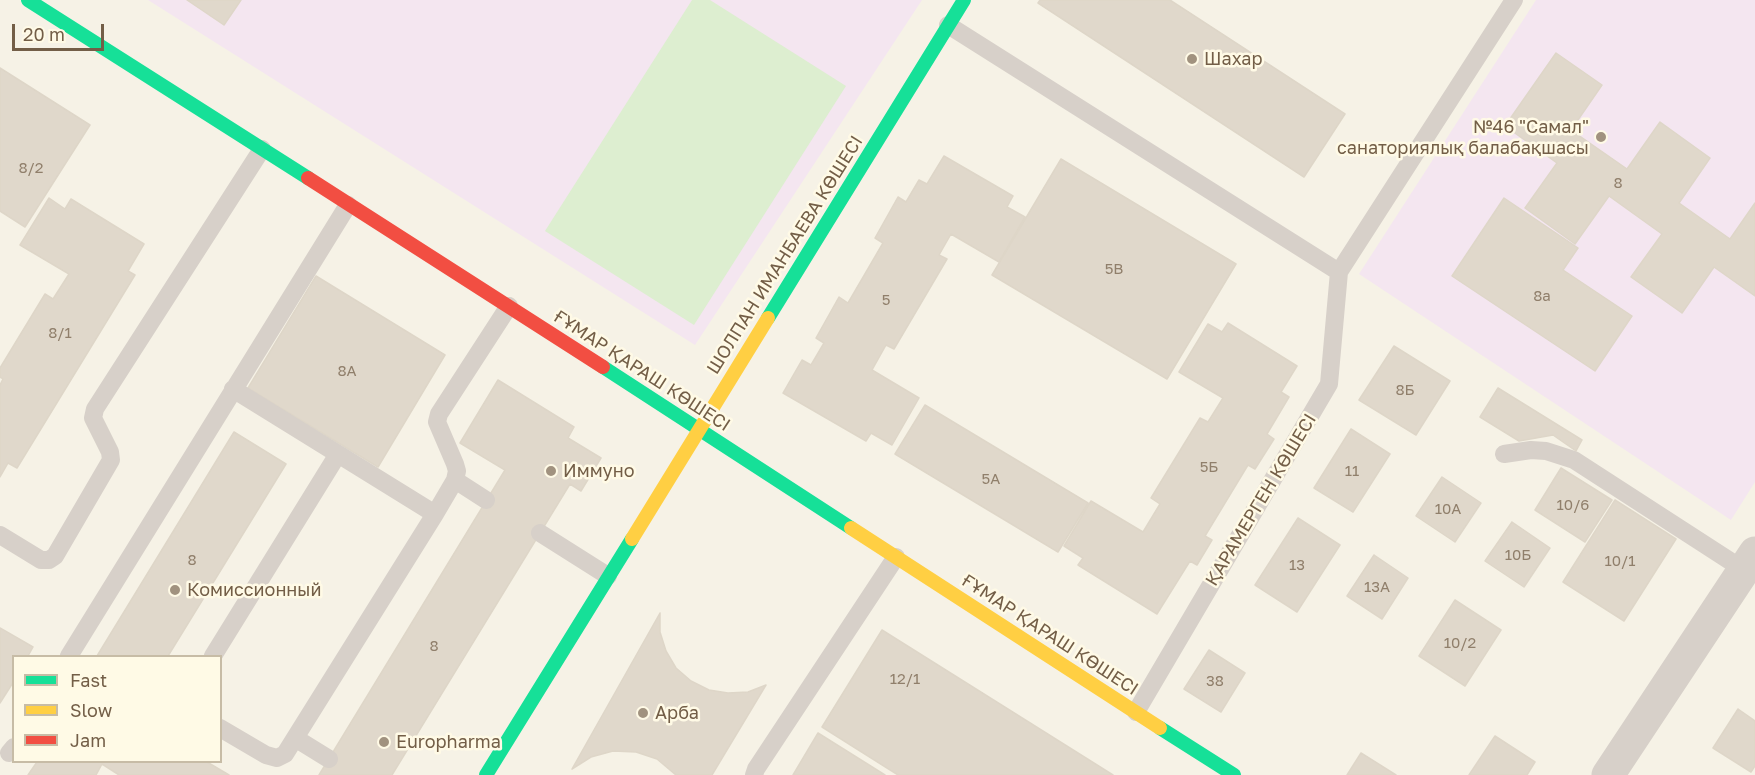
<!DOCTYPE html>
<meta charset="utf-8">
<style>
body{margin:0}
#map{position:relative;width:1755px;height:775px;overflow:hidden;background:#f6f2e6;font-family:"Golos Text",sans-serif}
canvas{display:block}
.legend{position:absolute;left:12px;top:655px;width:210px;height:108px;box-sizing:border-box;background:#fffae6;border:2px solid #c7bca6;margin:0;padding:8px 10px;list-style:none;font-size:18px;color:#735e47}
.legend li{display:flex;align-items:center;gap:12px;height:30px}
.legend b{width:30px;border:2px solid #c7bca6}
.scale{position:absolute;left:12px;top:24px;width:92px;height:27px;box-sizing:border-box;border:3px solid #735e47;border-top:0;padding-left:8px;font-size:18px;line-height:21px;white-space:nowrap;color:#735e47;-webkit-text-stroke:4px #fffae6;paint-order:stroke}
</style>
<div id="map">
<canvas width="1755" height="775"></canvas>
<ul class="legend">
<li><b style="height:8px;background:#16e098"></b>Fast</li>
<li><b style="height:8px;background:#ffcf43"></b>Slow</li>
<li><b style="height:8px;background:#f24e42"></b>Jam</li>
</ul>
<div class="scale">20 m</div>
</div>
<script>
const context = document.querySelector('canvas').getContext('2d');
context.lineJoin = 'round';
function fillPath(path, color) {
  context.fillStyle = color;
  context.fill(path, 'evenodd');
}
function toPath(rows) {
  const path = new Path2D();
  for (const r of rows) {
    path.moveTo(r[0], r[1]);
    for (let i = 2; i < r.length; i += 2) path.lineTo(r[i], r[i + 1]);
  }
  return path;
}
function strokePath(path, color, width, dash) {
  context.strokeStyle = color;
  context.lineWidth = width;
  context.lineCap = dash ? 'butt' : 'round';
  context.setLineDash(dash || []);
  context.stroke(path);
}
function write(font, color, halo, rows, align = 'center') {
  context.font = font + ' "Golos Text",sans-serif';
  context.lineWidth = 5;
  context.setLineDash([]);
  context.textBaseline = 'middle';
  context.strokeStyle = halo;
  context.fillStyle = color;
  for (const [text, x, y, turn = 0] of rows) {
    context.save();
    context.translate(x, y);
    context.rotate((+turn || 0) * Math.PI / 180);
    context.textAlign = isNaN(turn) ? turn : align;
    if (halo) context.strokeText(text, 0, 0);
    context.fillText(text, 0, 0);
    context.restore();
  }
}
fillPath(toPath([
 [148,0,922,0,695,345],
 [1536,0,1755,0,1755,482,1731,520,1359,274]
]), '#f4e6f0');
fillPath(toPath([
 [692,0,710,0,846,86,694,325,545,231]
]), '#ddeed0');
const building = toPath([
 [187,0,241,0,224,25,187,0],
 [1040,0,1170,0,1345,114,1304,177,1038,3,1040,0],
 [1556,53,1602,85,1571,130,1627,169,1660,122,1710,158,1679,203,1730,239,1755,203,1755,296,1714,267,1682,313,1631,277,1662,234,1609,196,1575,244,1525,208,1557,163,1505,126,1556,53],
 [0,68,90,125,25,227,0,211,0,68],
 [944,156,1013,196,1007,207,1025,217,999,262,951,234,939,255,947,259,894,349,886,345,872,370,919,398,892,445,871,433,866,441,783,393,802,360,811,365,824,343,816,338,839,297,848,303,883,243,875,238,898,197,906,202,919,180,927,184,944,156],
 [1061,159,1236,264,1167,379,992,275,1061,159],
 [49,198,65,209,71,199,144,244,128,271,135,275,17,468,8,463,0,477,0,385,3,379,0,377,0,368,45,294,53,299,69,274,20,245,49,198],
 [1504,198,1578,248,1563,270,1632,316,1595,371,1452,276,1504,198],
 [316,276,445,355,378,467,248,388,316,276],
 [1228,323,1297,366,1281,392,1289,397,1267,434,1274,439,1255,469,1248,465,1205,536,1212,540,1197,565,1190,561,1157,614,1078,565,1083,558,1064,546,1091,501,1143,532,1160,504,1151,498,1200,418,1208,422,1223,398,1179,372,1208,324,1222,332,1228,323],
 [1394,346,1450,381,1416,435,1359,400,1394,346],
 [498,380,574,427,568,438,601,458,581,491,570,484,392,775,319,775,505,470,460,443,498,380],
 [1498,388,1582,440,1576,451,1553,435,1519,441,1480,417,1498,388],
 [925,405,1088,503,1058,552,895,454,925,405],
 [1351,429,1390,454,1353,512,1314,488,1351,429],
 [234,432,286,464,168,656,97,656,234,432],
 [1561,468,1612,500,1585,542,1535,510,1561,468],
 [1442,477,1481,503,1455,542,1416,516,1442,477],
 [1615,500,1676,539,1624,621,1563,582,1615,500],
 [1298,518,1340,545,1297,612,1255,585,1298,518],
 [1512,522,1550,548,1524,587,1485,561,1512,522],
 [1374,555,1408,578,1382,619,1347,596,1374,555],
 [1455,600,1501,630,1465,686,1419,656,1455,600],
 [660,613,660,632,666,651,676,668,691,681,709,690,728,693,748,692,766,685,712,775,676,775,657,759,636,752,613,751,591,757,572,769,660,613],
 [0,628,33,647,28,656,14,656,14,681,0,703,0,628],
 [882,630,1113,775,898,775,822,727,882,630],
 [1209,650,1245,673,1221,712,1184,689,1209,650],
 [1738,709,1755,721,1755,766,1751,772,1713,748,1738,709],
 [818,733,885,775,793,775,818,733],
 [1495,736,1535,762,1527,775,1469,775,1495,736],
 [1361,753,1396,775,1347,775,1361,753],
 [37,762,207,762,229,775,119,775,102,764,96,775,28,775,37,762]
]);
fillPath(building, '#e0d8cb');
strokePath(building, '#ded6c8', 1.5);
strokePath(toPath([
 [948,25,1339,272],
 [233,389,435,514],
 [1504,454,1531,450,1546,451,1574,460,1744,570],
 [455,480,486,500],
 [540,533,608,576],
 [0,535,41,560,49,560,55,556,111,460,110,452,93,418,95,409,262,149],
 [69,656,348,205],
 [213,656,338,454],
 [1136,712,1329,384,1339,272,1514,0],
 [220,728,266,755,277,758,285,754,435,514,455,480,457,471,455,464,437,422,439,414,509,306],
 [295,738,329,759],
 [9,753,14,747],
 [754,775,756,769,896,557]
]), '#d7d0c9', 18);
strokePath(toPath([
 [1608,775,1755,553]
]), '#d7d0c9', 33);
strokePath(toPath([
 [28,0,308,178],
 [768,318,964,0],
 [603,367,851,528],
 [1160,728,1234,775],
 [486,775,632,539]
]), '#16e098', 14);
strokePath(toPath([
 [851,528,1160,728],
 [632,539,768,318]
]), '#ffcf43', 14);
strokePath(toPath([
 [308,178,603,367]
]), '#f24e42', 14);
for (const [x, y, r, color] of [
 [1192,59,6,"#a1927f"],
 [1601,137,6,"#a1927f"],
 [551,471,6,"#a1927f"],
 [175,590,6,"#a1927f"],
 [643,713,6,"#a1927f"],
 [384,742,6,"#a1927f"]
]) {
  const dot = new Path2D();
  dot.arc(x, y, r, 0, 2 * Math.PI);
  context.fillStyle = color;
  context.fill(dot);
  strokePath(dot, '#fffae6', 2);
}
write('15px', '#907f6b', null, [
 ["8/2",31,168],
 ["8",1618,183],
 ["5В",1114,269],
 ["8а",1542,296],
 ["5",886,300],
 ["8/1",60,333],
 ["8А",347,371],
 ["8Б",1405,390],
 ["5Б",1209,467],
 ["11",1352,471],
 ["5А",991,479],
 ["10/6",1573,505],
 ["10А",1448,509],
 ["10Б",1518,555],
 ["8",192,560],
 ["10/1",1620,561],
 ["13",1297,565],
 ["13А",1377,587],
 ["10/2",1460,643],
 ["8",434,646],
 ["12/1",905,679],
 ["38",1215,681]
]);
write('18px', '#735e47', '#fffae6', [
 ["Шахар",1204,59],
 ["№46 \"Самал\"",1589,127,"right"],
 ["санаториялық балабақшасы",1589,148,"right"],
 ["Иммуно",563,471],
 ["Комиссионный",187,590],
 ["Арба",655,713],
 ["Europharma",396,742]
], 'left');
write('18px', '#735e47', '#fffae6', [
 ["ШОЛПАН ИМАНБАЕВА КӨШЕСІ",785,255,-58],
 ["ҒҰМАР ҚАРАШ КӨШЕСІ",642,371,33],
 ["ҚАРАМЕРГЕН КӨШЕСІ",1261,500,-59],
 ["ҒҰМАР ҚАРАШ КӨШЕСІ",1050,635,33]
]);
</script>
